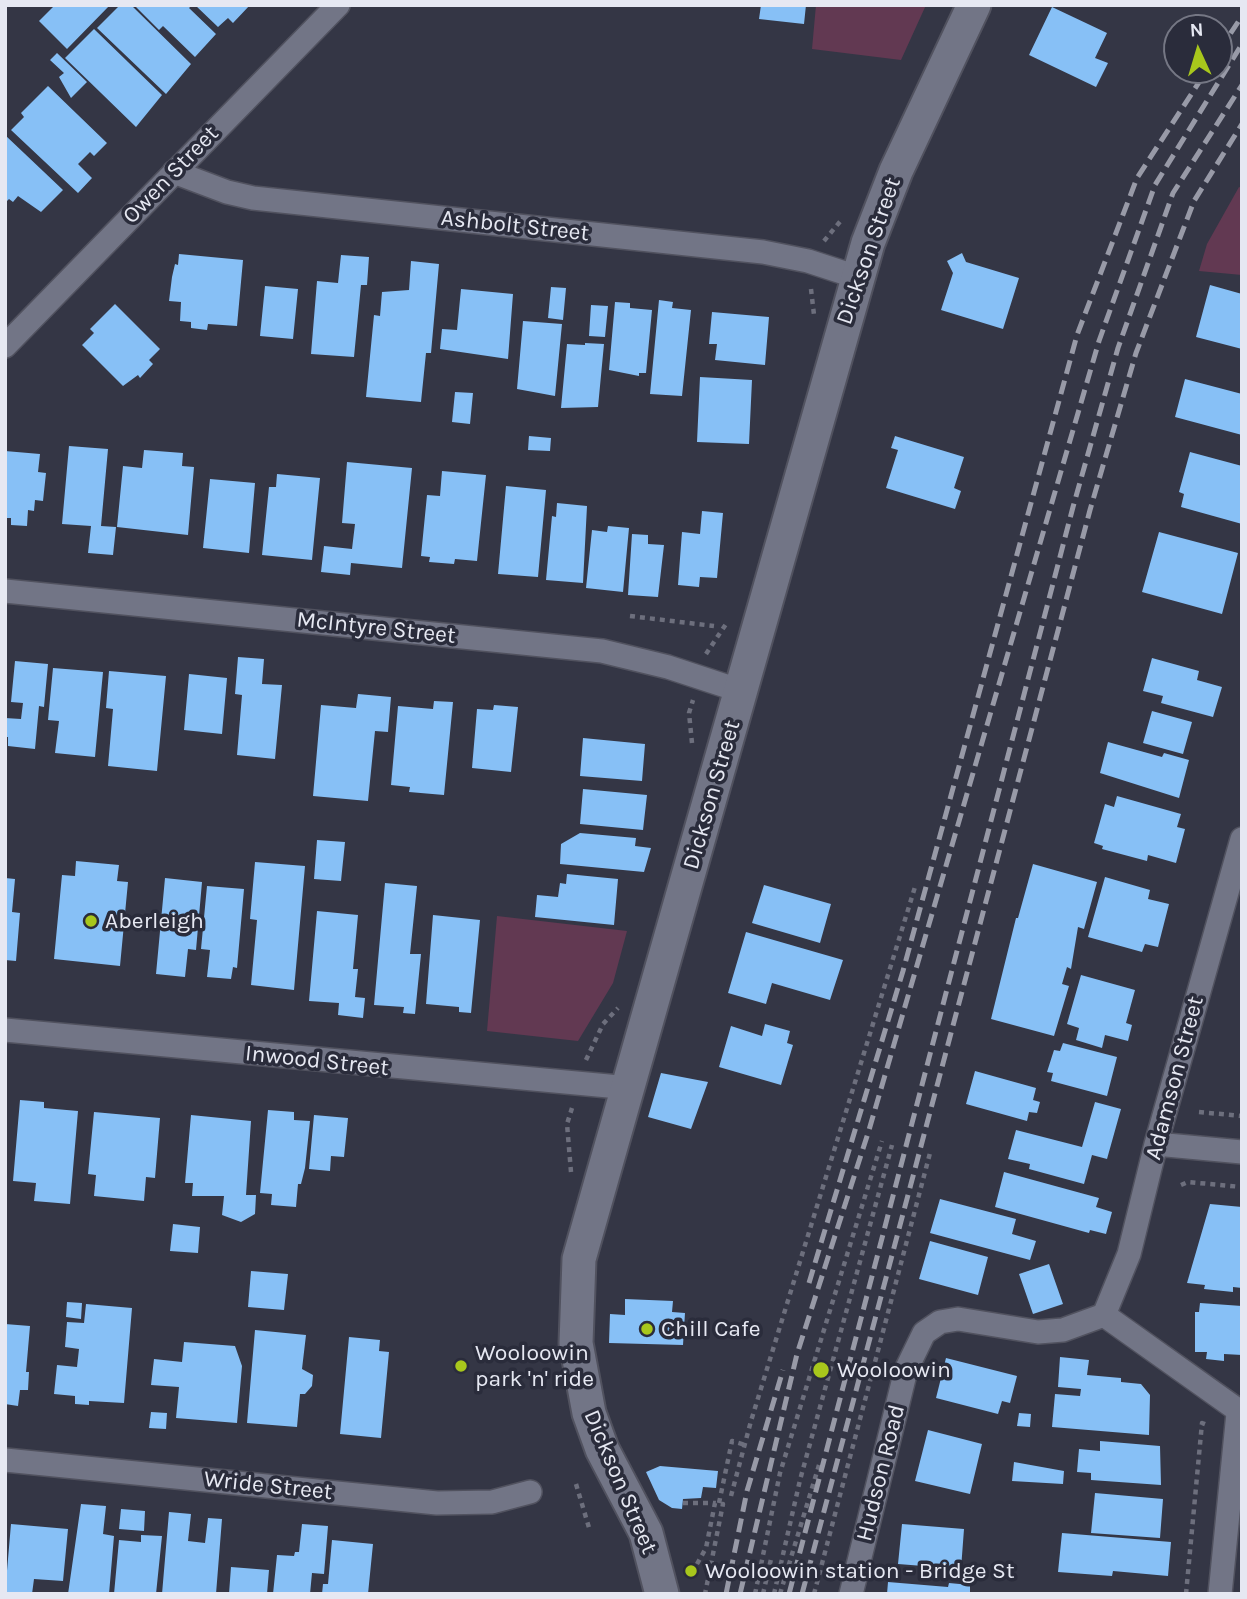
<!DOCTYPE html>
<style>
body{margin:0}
#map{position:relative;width:1247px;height:1599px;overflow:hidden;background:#343645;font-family:Karla,sans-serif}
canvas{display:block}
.frame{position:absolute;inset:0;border:7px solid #e6e8f2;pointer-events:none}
.north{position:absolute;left:1163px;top:14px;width:70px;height:70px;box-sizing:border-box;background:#2a2c3b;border:2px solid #757784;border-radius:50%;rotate:356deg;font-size:19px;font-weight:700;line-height:28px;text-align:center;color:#e6e8f2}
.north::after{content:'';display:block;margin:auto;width:24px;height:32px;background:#a8c71c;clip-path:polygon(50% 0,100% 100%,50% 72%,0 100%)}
</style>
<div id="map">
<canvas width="1247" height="1599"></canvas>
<div class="frame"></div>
<div class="north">N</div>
</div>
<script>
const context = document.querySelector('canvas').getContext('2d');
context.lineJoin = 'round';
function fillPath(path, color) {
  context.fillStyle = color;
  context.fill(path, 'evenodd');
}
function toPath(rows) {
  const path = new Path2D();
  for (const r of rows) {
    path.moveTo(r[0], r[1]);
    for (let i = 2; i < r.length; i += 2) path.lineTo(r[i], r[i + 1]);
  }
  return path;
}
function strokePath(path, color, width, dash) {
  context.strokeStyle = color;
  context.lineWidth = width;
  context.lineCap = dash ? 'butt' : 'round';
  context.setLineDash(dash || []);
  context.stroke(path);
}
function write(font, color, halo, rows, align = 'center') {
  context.font = font + ' Karla,sans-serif';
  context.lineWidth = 7;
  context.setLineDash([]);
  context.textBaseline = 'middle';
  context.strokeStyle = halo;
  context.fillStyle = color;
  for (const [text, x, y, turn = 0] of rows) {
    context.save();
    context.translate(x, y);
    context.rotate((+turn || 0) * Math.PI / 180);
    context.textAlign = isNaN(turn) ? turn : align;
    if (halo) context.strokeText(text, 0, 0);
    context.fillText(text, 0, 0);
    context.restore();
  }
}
fillPath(toPath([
 [816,5,926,5,901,60,812,49],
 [1239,187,1242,188,1242,275,1199,271,1207,244],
 [497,916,627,931,613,983,578,1041,487,1031]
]), '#623952');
fillPath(toPath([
 [55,5,110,5,67,49,39,21],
 [120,5,131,5,191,64,166,94,97,28],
 [134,5,192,5,189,8,216,34,195,57,163,26,159,30],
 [195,5,250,5,233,23,228,18,218,27],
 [761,5,806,5,804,24,759,19],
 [1052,7,1107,33,1095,58,1108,63,1096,87,1029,55],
 [94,29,162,95,136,127,65,58],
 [57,53,87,82,71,98,59,77,64,73,50,60],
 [48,86,107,143,94,156,90,152,78,164,92,178,78,193,11,130,24,117,21,113],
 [5,135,63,190,41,212,18,196,13,202,9,199,5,203],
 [962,253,966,262,1019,278,1003,329,941,310,953,273,947,261],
 [179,254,243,260,237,326,208,324,207,330,191,328,191,322,180,321,181,302,169,301,172,277,175,264,178,265],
 [341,255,369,257,367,285,361,285,354,357,311,354,317,281,338,283],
 [411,261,439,264,431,353,426,353,421,402,366,397,374,315,380,316,382,292,409,290],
 [1210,285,1242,294,1242,349,1196,337],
 [265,286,298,289,293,339,260,336],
 [551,287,566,288,563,320,548,318],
 [461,289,513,294,508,359,440,349,442,329,457,330],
 [659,300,673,302,672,308,691,310,682,396,650,394],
 [615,302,630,303,630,308,652,310,646,373,639,373,639,376,609,370],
 [115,304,160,349,149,360,153,364,140,378,138,375,123,386,82,345,94,333,90,329],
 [591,305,608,306,605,337,589,336],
 [712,312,769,317,765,365,715,360,717,344,709,344],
 [523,321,562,324,555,396,517,389],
 [585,343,604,344,598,407,561,408,567,344,585,345],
 [700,377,752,380,749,444,697,442],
 [1185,379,1242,394,1242,435,1175,417],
 [455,392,473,393,470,424,452,422],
 [529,436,551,438,550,451,528,450],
 [895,436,964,457,954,488,961,491,955,509,886,488,898,450,891,448],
 [69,446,108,449,101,526,116,527,113,555,88,553,91,526,62,524],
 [144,450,183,453,182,466,194,467,188,535,117,527,123,466,142,468],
 [5,451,40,454,38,472,46,473,43,501,35,500,34,511,28,510,27,526,11,525,11,518,5,518],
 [1190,452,1242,466,1242,524,1181,507,1184,494,1179,492],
 [347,462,412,468,402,568,351,563,350,575,321,572,324,546,352,549,355,524,342,523],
 [442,471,486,475,477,561,455,559,454,564,429,562,430,557,421,556,427,495,440,496],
 [277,474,320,478,312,560,262,555,269,487,276,487],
 [210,479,255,483,249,553,203,548],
 [506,486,546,490,538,577,498,574],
 [557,503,587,506,583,583,546,580,552,516,556,517],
 [702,511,723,513,717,578,700,577,699,587,678,585,682,532,700,534],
 [608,526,629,528,623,592,586,588,592,530,607,532],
 [1159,532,1238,553,1222,614,1142,592],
 [632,534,648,535,648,544,664,545,658,597,628,595],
 [238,657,264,659,262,684,282,685,275,759,237,755,242,695,235,694],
 [1152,658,1199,671,1197,680,1222,687,1213,717,1161,703,1163,696,1143,691],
 [15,661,48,664,44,707,39,706,35,749,8,746,8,737,5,737,5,718,21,719,23,703,11,702],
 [53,668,103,672,95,757,55,753,59,721,48,720],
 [109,671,166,676,157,771,108,766,113,709,106,708],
 [189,674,227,678,222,734,184,730],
 [358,694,391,697,388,732,375,731,368,801,313,796,321,705,356,708],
 [434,701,453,702,444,795,409,792,410,787,391,785,398,706,433,709],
 [494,705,518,707,511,772,472,768,477,709,493,710],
 [1152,711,1192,722,1183,754,1143,743],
 [583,738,645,744,642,781,580,776],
 [1108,742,1162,757,1164,753,1189,760,1179,798,1100,773],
 [583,789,647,795,643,830,580,824],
 [1117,796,1181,814,1177,827,1185,829,1176,863,1148,855,1147,861,1102,849,1103,846,1094,843,1105,804,1114,807],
 [580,833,636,838,635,846,651,848,644,872,560,864,561,844],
 [317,840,345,842,341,881,314,879],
 [76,861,119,865,117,881,128,882,120,966,54,959,62,875,75,876],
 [255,862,305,866,294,990,251,985,257,920,250,919],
 [1033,864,1097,882,1084,929,1078,927,1071,969,1067,967,1062,984,1069,986,1054,1036,991,1019,1016,918,1018,918],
 [567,874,618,879,614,925,535,917,537,895,558,897,560,883,566,884],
 [1105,877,1150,890,1148,899,1169,904,1158,947,1145,944,1142,952,1088,937],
 [5,878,15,879,12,912,20,913,16,961,5,960],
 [165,878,202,882,196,950,188,949,185,977,156,974],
 [385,883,417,886,410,954,421,954,415,1014,403,1013,404,1007,374,1005],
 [764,885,831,904,820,943,752,923],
 [207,886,244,889,237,968,233,967,231,979,207,977,210,950,201,949],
 [317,911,358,915,353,969,358,969,355,997,365,998,363,1018,338,1015,339,1003,309,1001],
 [433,915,480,920,471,1013,459,1012,459,1007,426,1004],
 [746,932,843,960,830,1000,772,983,766,1004,728,993],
 [1081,975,1135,990,1126,1023,1132,1025,1128,1041,1105,1035,1102,1048,1076,1040,1079,1028,1067,1024],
 [765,1024,790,1031,787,1043,793,1045,781,1085,719,1067,731,1026,762,1036],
 [1063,1043,1117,1057,1107,1096,1051,1081,1053,1073,1047,1072,1054,1050,1060,1051],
 [975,1071,1036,1088,1033,1100,1040,1102,1037,1113,1029,1112,1027,1121,966,1104],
 [661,1073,708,1082,691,1129,648,1117],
 [20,1100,44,1102,44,1108,78,1111,70,1204,34,1201,36,1183,13,1181],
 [1095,1102,1121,1109,1107,1159,1092,1155,1084,1184,1029,1169,1030,1164,1008,1159,1016,1130,1082,1147],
 [268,1110,294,1112,294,1120,310,1121,305,1168,301,1184,298,1184,296,1207,271,1205,272,1194,260,1193],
 [94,1112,160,1118,155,1178,146,1177,144,1201,94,1196,96,1175,88,1174],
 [191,1115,251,1121,246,1195,256,1195,255,1214,241,1222,222,1215,224,1196,192,1196,193,1183,185,1183],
 [314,1115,348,1118,344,1157,331,1156,330,1171,309,1169],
 [1004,1172,1099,1198,1096,1207,1112,1212,1106,1234,1090,1230,1089,1233,995,1207],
 [940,1199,1016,1219,1012,1234,1036,1241,1030,1260,930,1233],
 [1210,1204,1242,1207,1242,1288,1233,1287,1233,1292,1204,1289,1205,1285,1187,1283],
 [173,1224,200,1227,198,1253,170,1251],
 [930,1241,988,1257,978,1295,919,1279],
 [1049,1264,1063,1304,1033,1314,1019,1274],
 [251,1271,288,1274,284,1310,248,1307],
 [625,1299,673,1301,672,1312,685,1313,683,1345,609,1343,610,1314,625,1315],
 [67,1302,82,1303,81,1319,66,1317],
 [1200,1303,1242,1306,1242,1355,1224,1354,1224,1361,1206,1359,1207,1352,1195,1352,1195,1312,1199,1312],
 [86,1304,132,1308,124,1403,89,1401,89,1405,75,1404,75,1396,54,1394,57,1365,77,1367,79,1349,65,1347,67,1322,84,1323],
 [5,1324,30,1326,26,1372,29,1372,28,1390,20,1390,18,1406,5,1404],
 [255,1330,306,1335,302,1369,313,1375,312,1386,305,1394,300,1394,297,1427,247,1423],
 [349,1337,380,1340,379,1351,389,1352,381,1438,340,1434],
 [184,1342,235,1346,242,1366,237,1423,176,1418,179,1387,151,1385,154,1359,182,1362],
 [1060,1357,1089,1360,1087,1375,1121,1378,1121,1382,1141,1384,1150,1395,1149,1435,1052,1427,1055,1394,1080,1396,1081,1389,1058,1387],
 [946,1358,1017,1376,1010,1403,1002,1401,998,1414,936,1398],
 [151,1412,167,1413,166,1429,149,1428],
 [1019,1413,1031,1414,1030,1427,1017,1426],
 [928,1430,982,1444,970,1494,915,1481],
 [1100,1441,1160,1446,1161,1485,1091,1480,1091,1473,1077,1472,1079,1449,1100,1451],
 [1014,1462,1064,1471,1063,1484,1012,1481],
 [660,1466,718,1471,716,1488,703,1487,701,1498,683,1499,682,1509,672,1508,659,1500,646,1472],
 [1095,1493,1163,1499,1160,1538,1091,1533],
 [81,1504,106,1506,103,1534,114,1536,109,1594,68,1594],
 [121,1509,145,1511,144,1531,119,1529],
 [169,1512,191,1514,188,1541,205,1543,208,1518,222,1519,216,1594,162,1594],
 [11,1524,68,1529,63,1581,34,1579,32,1594,5,1594],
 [302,1524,328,1526,324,1574,312,1573,310,1594,273,1594,277,1555,294,1556,295,1552,299,1552],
 [902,1524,964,1529,961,1569,898,1564],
 [1062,1533,1171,1542,1168,1576,1113,1571,1112,1576,1058,1572],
 [141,1535,162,1536,156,1594,114,1594,119,1540,141,1542],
 [332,1540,373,1544,368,1594,322,1594,323,1584,328,1584],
 [231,1567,269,1570,267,1594,229,1594],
 [888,1582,948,1587,949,1583,970,1585,970,1594,887,1594]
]), '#87c0f6');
const street = toPath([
 [174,172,227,192,253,198,763,252,808,261,857,277],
 [5,346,338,5],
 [5,591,602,651,668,667,741,691],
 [5,1030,630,1088],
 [1156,1144,1242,1152],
 [1104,1315,1129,1254,1156,1144,1242,839],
 [1104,1315,1242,1413],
 [5,1460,437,1503,492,1502,530,1492],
 [851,1594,906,1370,924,1333,940,1322,958,1319,1038,1332,1063,1330,1104,1315],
 [1220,1594,1238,1413]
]);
const secondary = toPath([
 [662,1594,646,1533,602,1449,589,1413,576,1343,579,1259,868,243,896,171,974,5]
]);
strokePath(street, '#51525f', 26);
strokePath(secondary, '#51525f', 37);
strokePath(toPath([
 [824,241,843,218],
 [811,289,814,315],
 [630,616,714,626],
 [706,654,726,624],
 [692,743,689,713,693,700],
 [586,1060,603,1024,618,1008],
 [1199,1112,1242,1116],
 [571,1172,567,1124,572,1108],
 [1181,1185,1188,1182,1242,1187],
 [576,1484,590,1531],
 [731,1496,751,1421,915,887],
 [683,1503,715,1503],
 [719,1503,732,1441,745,1445],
 [697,1564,706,1548,715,1503,723,1504,705,1594],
 [755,1594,780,1473,882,1141],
 [763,1594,771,1559],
 [774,1594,800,1480,892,1145],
 [780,1594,819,1465],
 [814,1594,930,1153],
 [1186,1594,1202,1423,1207,1425]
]), '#6d6f7d', 4.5, [5, 5]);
strokePath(street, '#727586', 23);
strokePath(secondary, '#727586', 33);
strokePath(toPath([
 [1219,51,1242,16],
 [809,1283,903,971,1077,335,1137,178,1207,70],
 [726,1594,747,1491,783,1370],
 [740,1594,797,1354,869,1130,1099,341,1155,185,1242,44],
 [789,1594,1073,507,1118,348,1173,193,1242,85],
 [802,1594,1090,510,1136,353,1194,201,1242,124]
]), '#989aa7', 5, [14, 7]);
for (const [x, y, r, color] of [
 [91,921,7,"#a8c71c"],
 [647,1329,7,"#a8c71c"],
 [461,1366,7,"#a8c71c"],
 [821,1370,9,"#a8c71c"],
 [691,1571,7,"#a8c71c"]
]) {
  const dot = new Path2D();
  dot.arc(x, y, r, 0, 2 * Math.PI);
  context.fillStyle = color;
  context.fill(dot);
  strokePath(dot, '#2a2c3b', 2.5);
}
write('23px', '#e6e8f2', '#2a2c3b', [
 ["Owen Street",171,175,-46],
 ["Ashbolt Street",515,226,6],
 ["Dickson Street",869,251,-71],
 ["McIntyre Street",376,628,6],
 ["Dickson Street",712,795,-74],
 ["Inwood Street",317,1061,6],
 ["Adamson Street",1175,1078,-75],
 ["Hudson Road",881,1473,-76],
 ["Dickson Street",620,1482,67],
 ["Wride Street",268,1486,6]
]);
write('23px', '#e6e8f2', '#2a2c3b', [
 ["Aberleigh",105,921],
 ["Chill Cafe",661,1329],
 ["Wooloowin",475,1353],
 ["park 'n' ride",475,1379],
 ["Wooloowin",837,1370],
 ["Wooloowin station - Bridge St",705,1571]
], 'left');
</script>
